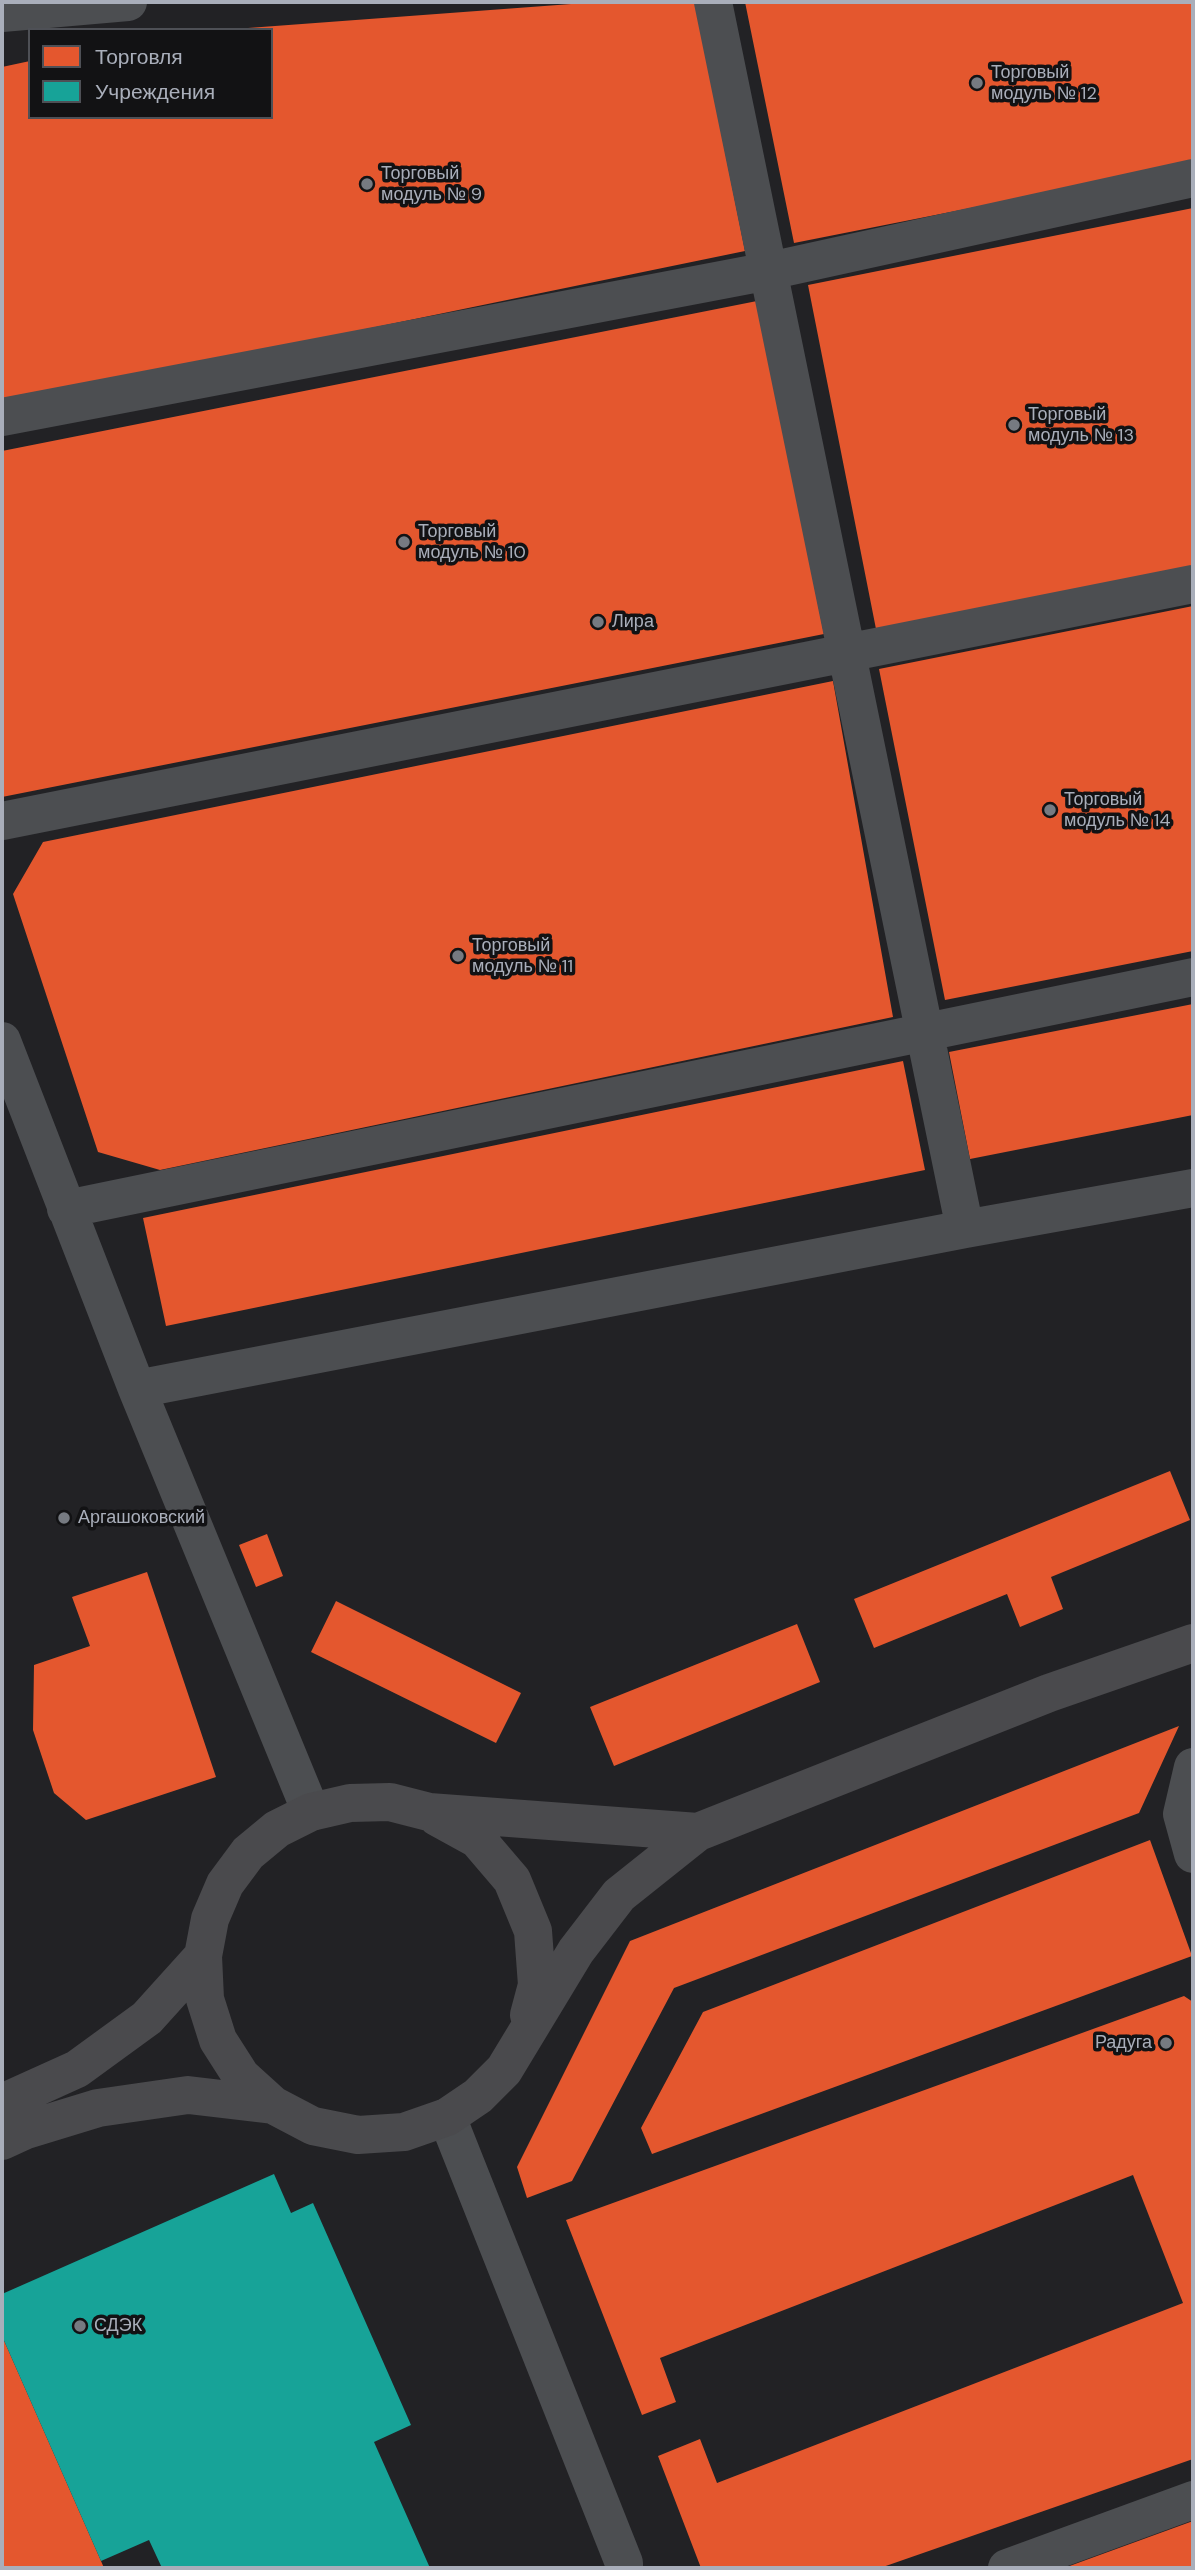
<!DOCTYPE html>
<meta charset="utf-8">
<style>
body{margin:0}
#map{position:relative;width:1195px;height:2570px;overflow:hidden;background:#181818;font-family:"DM Sans",sans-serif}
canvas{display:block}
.frame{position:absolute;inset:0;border:4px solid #a9aeba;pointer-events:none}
.legend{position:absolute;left:28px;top:28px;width:245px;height:91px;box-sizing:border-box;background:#121214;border:2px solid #4e5056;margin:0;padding:9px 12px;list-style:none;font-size:21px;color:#a9aeba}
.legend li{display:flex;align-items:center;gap:14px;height:35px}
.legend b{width:35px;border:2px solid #4e5056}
</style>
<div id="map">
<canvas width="1195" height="2570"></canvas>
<div class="frame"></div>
<ul class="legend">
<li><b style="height:19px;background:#e4572e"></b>Торговля</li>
<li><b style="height:19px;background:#17a398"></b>Учреждения</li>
</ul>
</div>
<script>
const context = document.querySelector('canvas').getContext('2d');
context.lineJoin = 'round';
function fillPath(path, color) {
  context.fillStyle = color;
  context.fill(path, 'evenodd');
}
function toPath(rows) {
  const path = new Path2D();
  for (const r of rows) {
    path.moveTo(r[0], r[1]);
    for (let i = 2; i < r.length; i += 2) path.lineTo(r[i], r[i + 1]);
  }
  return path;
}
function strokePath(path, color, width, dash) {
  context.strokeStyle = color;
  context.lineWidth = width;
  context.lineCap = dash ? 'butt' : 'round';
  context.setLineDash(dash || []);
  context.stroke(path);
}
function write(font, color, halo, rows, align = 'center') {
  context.font = font + ' "DM Sans",sans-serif';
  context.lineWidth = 7;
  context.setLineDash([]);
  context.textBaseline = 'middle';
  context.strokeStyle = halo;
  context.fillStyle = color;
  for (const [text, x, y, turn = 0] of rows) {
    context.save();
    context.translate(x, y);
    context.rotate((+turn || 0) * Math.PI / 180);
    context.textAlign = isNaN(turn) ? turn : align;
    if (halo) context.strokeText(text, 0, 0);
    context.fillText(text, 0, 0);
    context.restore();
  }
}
fillPath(toPath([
 [2,2,1193,2,1193,2568,2,2568],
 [30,30,271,30,271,117,30,117]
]), '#222225');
fillPath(toPath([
 [598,2,695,2,745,251,2,404,2,67,30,61,30,117,271,117,271,30,248,30,248,28],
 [745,2,1193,2,1193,164,794,243],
 [1193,208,1193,566,876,629,808,285],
 [757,301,824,634,2,797,2,451],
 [1193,606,1193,951,945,1000,879,669],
 [833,681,893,1017,160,1170,98,1152,13,894,43,842],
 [1193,1004,1193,1115,970,1159,949,1052],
 [903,1061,925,1170,166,1326,143,1218],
 [1170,1471,1190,1520,1051,1577,1063,1609,1020,1627,1007,1594,874,1648,854,1599],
 [267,1534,283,1576,256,1587,239,1545],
 [147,1572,216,1777,86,1820,54,1793,33,1730,34,1665,90,1646,72,1597],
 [336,1601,521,1693,496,1743,311,1652],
 [797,1624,820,1682,614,1766,590,1707],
 [1179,1726,1139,1813,674,1988,572,2181,527,2198,517,2167,630,1941],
 [1150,1840,1192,1956,652,2154,641,2128,703,2012],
 [1184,1996,1193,2002,1193,2459,880,2568,701,2568,658,2456,700,2439,717,2483,1183,2303,1133,2175,660,2358,676,2402,642,2415,566,2220],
 [2,2336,101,2561,104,2568,2,2568],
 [1193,2521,1193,2568,1064,2568]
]), '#e4572e');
fillPath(toPath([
 [274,2174,291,2213,313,2203,411,2425,374,2442,430,2568,162,2568,149,2540,101,2561,2,2336,2,2294]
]), '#17a398');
strokePath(toPath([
 [713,2,965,1229],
 [2,13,128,2],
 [2,417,769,271,1193,178],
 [2,821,1193,584],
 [2,1041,137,1389,311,1812],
 [66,1209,1193,977],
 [137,1389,965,1229,1193,1188],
 [1193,1767,1182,1814,1193,1854],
 [447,2117,624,2563,624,2568],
 [1007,2568,1193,2500]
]), '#4c4e51', 38);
strokePath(toPath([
 [437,1817,477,1839,512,1880,533,1931,537,1985,529,2015],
 [698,1832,429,1812,390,1802,350,1803,311,1812,277,1829,248,1853,225,1884,210,1919,203,1956,205,1999,218,2040,241,2076,273,2105,313,2126,358,2135,404,2132,447,2117,478,2096,504,2070,576,1951,619,1895,698,1832,1049,1693,1193,1643],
 [2,2103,77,2069,147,2018,203,1956],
 [2,2141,26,2130,98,2108,188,2095,273,2105]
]), '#4a4a4d', 38);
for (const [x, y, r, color] of [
 [977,83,7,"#767a81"],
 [367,184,7,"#767a81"],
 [1014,425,7,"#767a81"],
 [404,542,7,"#767a81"],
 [598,622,7,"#767a81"],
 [1050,810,7,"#767a81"],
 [458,956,7,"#767a81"],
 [64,1518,7,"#767a81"],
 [1166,2043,7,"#767a81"],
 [80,2326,7,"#767a81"]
]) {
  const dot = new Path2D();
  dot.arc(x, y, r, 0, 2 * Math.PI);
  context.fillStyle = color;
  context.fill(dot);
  strokePath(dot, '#121214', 2.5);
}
write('18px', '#a9aeba', '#121214', [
 ["Торговый",991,73],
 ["модуль № 12",991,94],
 ["Торговый",381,174],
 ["модуль № 9",381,195],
 ["Торговый",1028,415],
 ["модуль № 13",1028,436],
 ["Торговый",418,532],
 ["модуль № 10",418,553],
 ["Лира",612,622],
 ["Торговый",1064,800],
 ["модуль № 14",1064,821],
 ["Торговый",472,946],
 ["модуль № 11",472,967],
 ["Аргашоковский",78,1518],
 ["Радуга",1152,2043,"right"],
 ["СДЭК",94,2326]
], 'left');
</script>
